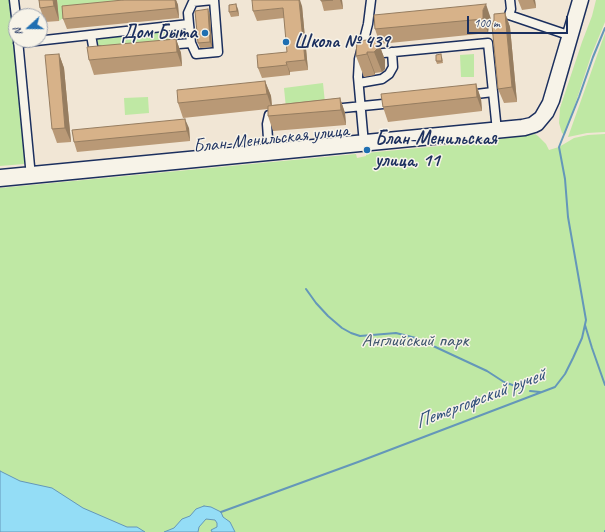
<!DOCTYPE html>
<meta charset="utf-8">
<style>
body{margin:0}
#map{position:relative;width:605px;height:532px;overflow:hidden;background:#f1e6d5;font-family:Caveat,sans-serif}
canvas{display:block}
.north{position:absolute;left:8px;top:8px;width:40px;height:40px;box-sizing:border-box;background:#f7f3e8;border:1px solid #9fa5b1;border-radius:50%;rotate:249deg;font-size:11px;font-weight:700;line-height:16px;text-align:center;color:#1b2f5e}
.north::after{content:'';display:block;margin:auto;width:14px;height:18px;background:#1f6fb2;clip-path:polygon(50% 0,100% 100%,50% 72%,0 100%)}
.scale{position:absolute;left:467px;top:16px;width:101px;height:18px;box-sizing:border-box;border:2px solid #1b2f5e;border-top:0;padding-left:5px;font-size:12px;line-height:14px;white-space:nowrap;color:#1b2f5e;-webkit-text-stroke:3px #f7f3e8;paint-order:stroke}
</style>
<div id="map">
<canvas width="605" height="532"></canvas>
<div class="north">N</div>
<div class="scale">100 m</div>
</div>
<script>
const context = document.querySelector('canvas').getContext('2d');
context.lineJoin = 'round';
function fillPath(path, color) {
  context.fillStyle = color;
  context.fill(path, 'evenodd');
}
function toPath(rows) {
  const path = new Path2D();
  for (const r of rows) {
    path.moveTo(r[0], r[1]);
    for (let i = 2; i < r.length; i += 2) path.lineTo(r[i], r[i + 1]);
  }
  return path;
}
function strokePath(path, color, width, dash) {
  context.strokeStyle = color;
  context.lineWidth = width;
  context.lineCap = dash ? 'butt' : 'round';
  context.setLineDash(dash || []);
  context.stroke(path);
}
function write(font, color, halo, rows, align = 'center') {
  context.font = font + ' Caveat,sans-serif';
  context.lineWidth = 3;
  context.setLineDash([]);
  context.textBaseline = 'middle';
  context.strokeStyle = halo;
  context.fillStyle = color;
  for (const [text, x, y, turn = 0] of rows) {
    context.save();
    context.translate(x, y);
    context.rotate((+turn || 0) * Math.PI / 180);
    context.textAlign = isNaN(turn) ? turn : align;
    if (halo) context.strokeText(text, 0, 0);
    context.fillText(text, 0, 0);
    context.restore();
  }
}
fillPath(toPath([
 [0,0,10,0,26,155,24,164,0,166],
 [57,0,175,0,66,16,59,21],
 [596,0,605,0,605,22,591,56,565,135,562,133,559,123,560,108,582,42,592,16],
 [171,27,173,44,94,52,91,35],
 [605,33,605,132,587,133,568,137],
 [474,54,474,77,461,77,460,55],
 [323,83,325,103,286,108,284,88],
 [148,97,149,113,125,115,124,98],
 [535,134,538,136,546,144,549,150,559,147,574,138,588,135,605,134,605,532,0,532,0,188,356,154,357,158,366,156,366,153,461,144]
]), '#bfe8a4');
const water = toPath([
 [0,471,20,481,52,488,83,508,127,527,137,527,145,532,0,532,0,471],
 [204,506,211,507,221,512,223,517,230,522,235,532,212,532,211,530,217,527,217,523,215,520,206,519,199,527,198,532,164,532,174,528,182,519,190,516,196,509,204,506]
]);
fillPath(water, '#94ddf6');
strokePath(water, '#6497b9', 1);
strokePath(toPath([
 [306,289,316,303,328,316,342,328,351,333,360,336,396,333,416,338,487,371,504,382,521,388],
 [585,325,592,348,605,385],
 [530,391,540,392],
 [221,512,358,462,555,387,565,374,573,358,582,338,586,320,568,217,565,179,559,147,579,97,593,57,605,28],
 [605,532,605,531]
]), '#6497b9', 2);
const minor = toPath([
 [14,0,16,17],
 [510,0,511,9,509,15,571,36],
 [189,24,191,43,196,54,218,52,214,0],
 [91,35,94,52,100,51],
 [18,40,31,177],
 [18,43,189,24,188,13,193,2,213,0],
 [167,45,191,43],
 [373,54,488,43,497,131],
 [359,83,382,79,389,74,393,67,392,52],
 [468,95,493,92],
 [333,109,393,103],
 [364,144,358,77,359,59,368,24,371,0],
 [269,153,267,124,269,115,276,114],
 [0,174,522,124,531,122,539,116,547,102,577,0],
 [0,182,525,131,535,128,539,126,549,114,555,101,584,0]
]);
strokePath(minor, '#1b2f5e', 11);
strokePath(minor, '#f7f3e8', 8);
fillPath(toPath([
 [39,0,57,0,59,21,45,22,40,8],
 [123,0,176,0,178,5,179,18,67,29,63,19],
 [321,0,342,0,343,9,324,11],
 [518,0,535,0,536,8,522,10],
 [302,6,308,70,290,72,290,75,262,78,258,68,287,52,284,18,257,21,253,11],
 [238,9,239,16,231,17,229,12],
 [505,13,510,27,517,102,504,103,498,89],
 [210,14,212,47,200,48,198,43],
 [374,15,491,19,489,24,488,33,380,44,375,29],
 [176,39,181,53,182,66,94,75,89,60],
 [377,39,385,60,385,69,382,72,375,73,375,75,364,77,356,56],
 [59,54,64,68,71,142,57,143,52,129],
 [442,57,443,63,437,64,436,61],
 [265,81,271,96,272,105,340,98,345,113,346,125,273,131,268,116,268,109,183,118,178,103],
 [476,84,481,99,482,111,388,122,383,107],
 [189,128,190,141,77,152,74,142]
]), '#b99976');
fillPath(toPath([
 [53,0,57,0,59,21,54,6],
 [175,0,176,0,178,5,179,18,176,8],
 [299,0,300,0,302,6,308,70,305,60],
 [340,0,342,0,343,9],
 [533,0,535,0,536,8],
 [236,4,238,9,239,16,237,11],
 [486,4,491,19,489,24,488,33,483,19,483,10],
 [208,9,210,14,212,47,210,42],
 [505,13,510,27,517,102,512,87],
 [176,39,181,53,182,66,177,52],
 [377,39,385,60,385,69,382,72,374,52],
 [367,52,375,73,375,75,367,54],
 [59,54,64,68,71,142,65,128],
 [286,62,290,72,290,75,287,65],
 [265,81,271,96,272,109,267,94],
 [476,84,481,99,482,111,477,97],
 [340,98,345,113,346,125,341,110],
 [185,119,189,128,190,141,187,131]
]), '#967d60');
const building = toPath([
 [39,0,53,0,54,6,40,8,39,0],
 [123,0,175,0,176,8,63,19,62,6,123,0],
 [252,0,299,0,305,60,286,62,287,65,258,68,257,55,287,52,283,8,253,11,252,0],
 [321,0,333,0,321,1,321,0],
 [236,4,237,11,229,12,229,5,236,4],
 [486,4,483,10,483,19,375,29,374,15,486,4],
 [208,9,210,42,198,43,195,11,208,9],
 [505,13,512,87,498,89,492,25,494,20,494,14,505,13],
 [176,39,177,52,89,60,87,47,176,39],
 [377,39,378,48,374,52,367,52,367,54,356,56,357,41,377,39],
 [59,54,65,128,52,129,45,55,59,54],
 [441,54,442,61,436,61,436,55,441,54],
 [265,81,267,94,178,103,177,90,265,81],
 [476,84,477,97,383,107,381,94,476,84],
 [340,98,341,110,268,116,268,106,340,98],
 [185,119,187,131,74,142,72,130,185,119]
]);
fillPath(building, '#d7b289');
strokePath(building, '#967d60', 1);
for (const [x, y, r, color] of [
 [205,33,4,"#1f6fb2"],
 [286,42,4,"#1f6fb2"],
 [367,150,4,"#1f6fb2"]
]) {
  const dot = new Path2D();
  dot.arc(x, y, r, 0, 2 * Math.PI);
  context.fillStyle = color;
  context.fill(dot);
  strokePath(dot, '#f7f3e8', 1.5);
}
write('bold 19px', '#1b2f5e', '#f7f3e8', [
 ["Дом Быта",197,33,"right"],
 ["Школа № 439",294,42],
 ["Блан-Менильская",375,139],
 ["улица, 11",375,161]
], 'left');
write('19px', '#1b2f5e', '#f7f3e8', [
 ["Блан-Менильская улица",271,139,-6]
]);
write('19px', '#3c546c', '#f7f3e8', [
 ["Английский парк",415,341]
]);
write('italic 20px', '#33527c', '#f7f3e8', [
 ["Петергофский ручей",480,399,-21]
]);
</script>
